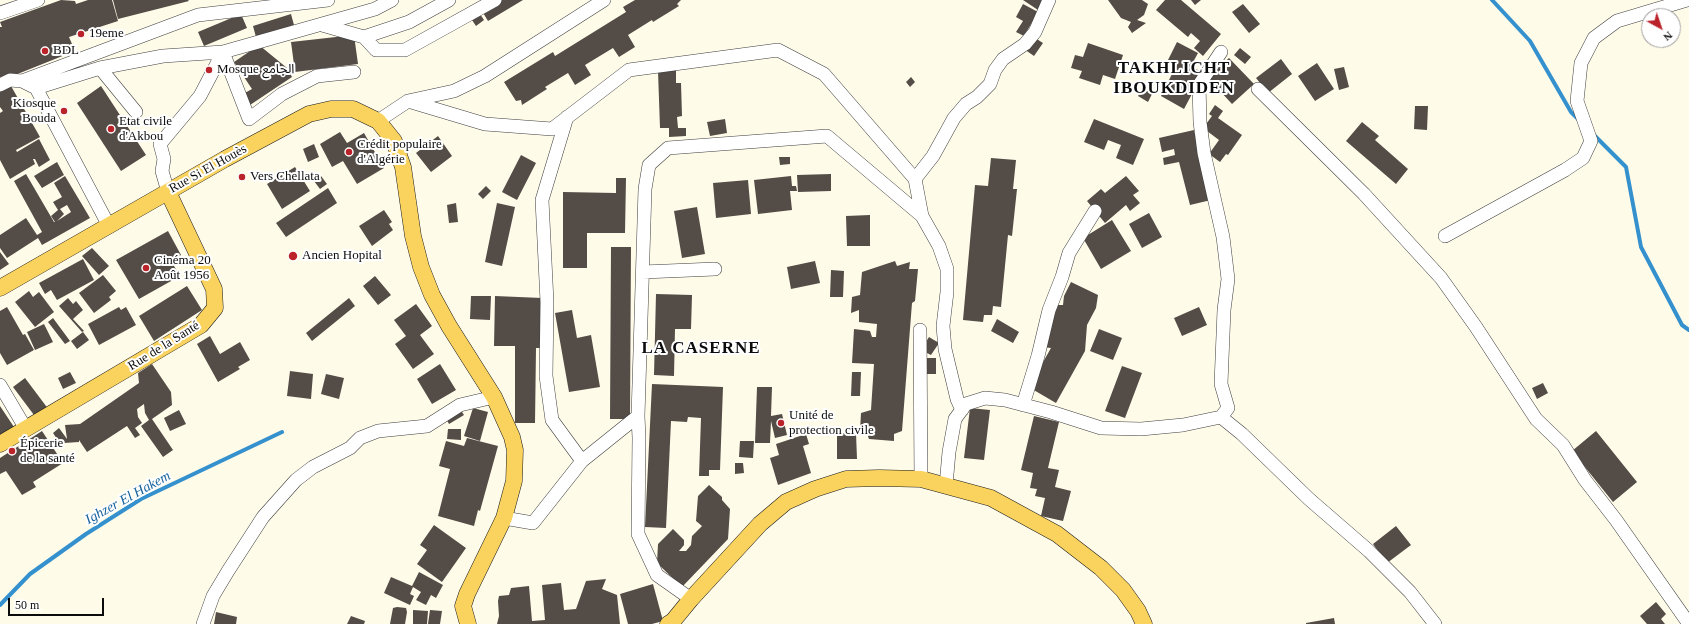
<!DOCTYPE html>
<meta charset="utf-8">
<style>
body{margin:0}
#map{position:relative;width:1689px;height:624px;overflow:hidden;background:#fffbe9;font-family:"Times New Roman",serif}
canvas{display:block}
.north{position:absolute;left:1641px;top:8px;width:40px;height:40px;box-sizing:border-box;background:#fff;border:1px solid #9d9d9d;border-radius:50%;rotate:140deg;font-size:11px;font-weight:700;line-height:16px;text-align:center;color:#0b0b0b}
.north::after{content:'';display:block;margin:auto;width:14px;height:18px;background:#bb232b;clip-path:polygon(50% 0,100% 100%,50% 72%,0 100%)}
.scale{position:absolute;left:8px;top:598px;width:96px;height:18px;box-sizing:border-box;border:2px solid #0b0b0b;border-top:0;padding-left:5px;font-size:12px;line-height:14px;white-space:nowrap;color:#0b0b0b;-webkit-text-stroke:3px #fff;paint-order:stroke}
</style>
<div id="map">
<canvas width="1689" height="624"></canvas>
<div class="north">N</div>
<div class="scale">50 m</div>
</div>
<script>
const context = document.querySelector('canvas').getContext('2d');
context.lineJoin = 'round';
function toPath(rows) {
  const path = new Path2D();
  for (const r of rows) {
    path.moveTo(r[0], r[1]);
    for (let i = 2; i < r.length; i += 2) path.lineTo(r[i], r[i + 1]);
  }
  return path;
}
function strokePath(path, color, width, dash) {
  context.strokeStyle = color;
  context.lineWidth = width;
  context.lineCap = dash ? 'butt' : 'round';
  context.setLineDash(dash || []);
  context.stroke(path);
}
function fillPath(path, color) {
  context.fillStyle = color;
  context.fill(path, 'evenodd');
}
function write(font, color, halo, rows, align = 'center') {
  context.font = font + ' "Times New Roman","Noto Sans Arabic",serif';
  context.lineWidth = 4;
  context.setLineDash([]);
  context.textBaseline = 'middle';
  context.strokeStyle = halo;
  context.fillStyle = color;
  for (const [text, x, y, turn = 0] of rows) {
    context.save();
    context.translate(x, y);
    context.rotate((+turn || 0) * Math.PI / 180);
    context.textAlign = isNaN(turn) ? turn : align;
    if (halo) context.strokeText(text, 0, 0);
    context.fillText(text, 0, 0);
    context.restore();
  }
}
strokePath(toPath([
 [1492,0,1530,41,1571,112,1579,120],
 [1594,135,1626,167,1641,247,1682,325,1689,330],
 [0,605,30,574,86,534,141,499,282,432]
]), '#3491ce', 4);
fillPath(toPath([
 [61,0,75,1,76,4,88,0,112,0,118,21,69,37,75,51,0,81,0,27,2,27,0,22],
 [113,0,188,0,189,1,118,19],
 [500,0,523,0,488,21,482,11],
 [635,0,681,0,677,4,679,6,653,22,652,20,628,35,635,47,619,57,613,48,585,65,591,75,575,85,568,73,545,87,547,89,522,105,521,100,516,101,504,82,553,52,555,56,626,12,623,7],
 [1023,0,1045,0,1038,10],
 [1108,0,1142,0,1148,4,1144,15,1137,20,1146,23,1132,33,1128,27,1131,22,1121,18],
 [1165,0,1181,0,1221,34,1203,56,1194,48,1200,41,1191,33,1188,37,1156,10],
 [1191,0,1201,0,1195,5],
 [1023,4,1038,12,1024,36,1016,32,1023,21,1016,17],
 [1243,4,1260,24,1249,33,1232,12],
 [241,14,247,28,204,46,198,32],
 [291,14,294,25,256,37,253,26],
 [480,14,484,20,476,26,472,20],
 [354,35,358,64,295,72,291,42],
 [1032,36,1043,43,1034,56,1024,49],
 [1177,42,1198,53,1191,66,1203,73,1184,109,1161,96,1177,64,1168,60],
 [1088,43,1123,55,1115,79,1103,75,1100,85,1079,78,1082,71,1071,68,1075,55,1083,57],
 [259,45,287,68,292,77,250,105,243,94,252,89,234,62],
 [1240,48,1251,57,1245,64,1234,55],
 [1229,58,1254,84,1232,104,1208,78],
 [1281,59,1292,74,1268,93,1256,78],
 [1317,63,1334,89,1315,101,1298,76],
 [1344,67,1349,87,1339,90,1334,69],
 [676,70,676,83,681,83,682,116,677,117,678,128,686,128,686,136,669,137,669,128,660,128,658,71],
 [911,77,915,82,910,87,906,82],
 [11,86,40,137,16,150,17,152,39,139,50,160,39,167,35,159,33,159,35,164,10,179,0,160,0,113,3,111,0,107,0,92],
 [101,86,146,155,121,171,77,103],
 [1143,88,1152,94,1148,102,1138,96],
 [1215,105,1223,111,1218,118,1242,135,1228,155,1226,154,1220,162,1209,154,1219,140,1203,128,1212,116,1209,114],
 [1415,106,1428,106,1427,130,1414,129],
 [725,119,727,133,710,136,707,122],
 [1094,119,1144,139,1133,165,1116,158,1121,145,1108,140,1104,150,1084,142],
 [1362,122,1379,136,1375,140,1408,169,1396,184,1346,141],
 [1194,130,1211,200,1190,205,1179,162,1164,165,1163,158,1175,155,1174,149,1162,152,1159,138],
 [340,132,347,143,364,133,384,168,357,184,343,161,332,167,320,144],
 [438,136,452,156,431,172,416,153],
 [314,144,319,157,308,162,303,149],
 [521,155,536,163,517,200,502,192],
 [779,157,790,157,790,164,780,165],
 [991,158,1016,160,1013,189,1017,189,1012,236,1008,235,1001,307,993,306,992,315,984,315,983,322,963,320,975,185,988,186],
 [57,162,64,175,42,188,34,176],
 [295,167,310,191,282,209,267,184],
 [26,174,54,222,55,222,51,216,58,210,53,202,62,197,54,183,65,176,90,218,42,245,38,238,7,258,0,248,0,235,26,218,37,235,42,232,14,181],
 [67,205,71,212,57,221,64,214,60,209],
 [831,174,831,191,798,192,797,175],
 [321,176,327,184,320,189,314,181],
 [791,176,792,186,796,186,797,191,790,191,792,210,758,214,754,180],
 [1126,176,1139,191,1133,195,1140,203,1130,211,1126,205,1105,223,1087,201,1101,189,1105,193],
 [616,178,626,178,625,233,587,233,587,268,563,268,563,192,616,193],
 [748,180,751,214,716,218,713,183],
 [486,186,491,191,483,199,478,194],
 [328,188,337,203,286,237,276,223],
 [456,203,458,222,449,223,447,205],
 [497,203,515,207,502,266,485,262],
 [697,207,705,254,682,258,674,211],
 [384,210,392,222,389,224,393,230,372,246,359,226],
 [1149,213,1162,237,1142,248,1129,224],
 [870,215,870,246,847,246,846,216],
 [1112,220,1131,251,1101,269,1083,238],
 [168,231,181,255,171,261,180,276,139,299,116,260],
 [611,247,631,247,630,419,610,419],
 [92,248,109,266,99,275,82,256],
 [0,252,9,264,0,270],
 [83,259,94,280,57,300,51,290,45,294,39,283],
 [815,261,820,283,791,289,787,267],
 [895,261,897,266,910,262,909,269,918,269,915,301,912,303,902,431,894,434,894,441,869,439,866,431,860,431,861,413,871,410,874,364,852,363,854,329,870,331,872,337,876,337,877,324,859,322,859,310,851,313,852,297,860,295,862,272],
 [831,270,844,271,843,297,830,297],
 [103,275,116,291,109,297,111,300,94,313,79,293],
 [375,276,391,295,378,305,363,286],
 [1071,282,1098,295,1096,308,1087,325,1085,351,1056,403,1032,389,1034,378,1051,348,1043,347,1044,334,1055,314,1056,305,1063,305,1064,296],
 [187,286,202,310,154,341,139,316],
 [29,291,33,297,39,292,54,312,35,327,15,302],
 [656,294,692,295,691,329,675,329,674,376,654,375],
 [471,296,491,296,490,320,470,319],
 [495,296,542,298,542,348,536,348,535,423,515,423,515,346,494,346],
 [68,298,73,304,76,301,83,310,73,319,84,331,82,332,59,306],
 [349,298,355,306,312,341,306,333],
 [416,304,432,326,420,335,434,354,413,369,395,344,406,336,394,320],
 [7,307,23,335,25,334,34,350,7,365,0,353,0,311],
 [119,307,121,310,126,307,136,325,99,345,88,324],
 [1199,307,1207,325,1182,336,1174,318],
 [572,310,577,338,591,335,600,387,569,392,555,313],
 [53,318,70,341,65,344,48,322],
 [997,319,1019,332,1013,343,991,331],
 [44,324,53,342,35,350,27,332],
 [1099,329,1122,338,1113,360,1090,351],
 [83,332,89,340,77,349,71,341],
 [210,336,220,354,240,342,250,360,238,367,240,369,218,382,197,344],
 [929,337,939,343,931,355,921,350],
 [920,358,936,358,936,374,921,374],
 [152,364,171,392,172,405,152,419,173,450,163,457,141,426,149,420,145,413,144,404,137,409,138,417,142,423,135,428,140,435,135,438,127,426,87,452,79,440,79,442,64,443,61,445,53,433,59,428,67,439,65,425,80,424,139,383,138,373],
 [440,364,456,390,432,404,417,379],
 [1122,366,1142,373,1125,418,1105,411],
 [290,371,313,374,311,399,287,396],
 [70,372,76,383,63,389,58,378],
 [852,372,861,372,860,396,851,396],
 [326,374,344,378,339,399,321,394],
 [25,378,49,410,37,419,13,387],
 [1543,383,1548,393,1537,399,1532,388],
 [652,384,723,387,720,470,709,470,709,476,699,476,701,418,688,417,687,422,671,421,666,528,645,527],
 [757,387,772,387,771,416,782,414,787,435,775,438,771,421,770,443,755,443],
 [0,406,14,427,0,436],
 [458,406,464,415,449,424,444,415],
 [473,408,488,412,480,441,464,436],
 [970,408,990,410,984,460,964,458],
 [179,410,186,424,170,431,164,418],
 [1034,416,1059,422,1048,468,1059,470,1055,487,1071,491,1063,521,1041,516,1045,498,1035,496,1037,489,1030,488,1033,473,1021,470],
 [448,429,461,429,461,440,447,439],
 [42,431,63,463,33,482,36,487,22,495,6,471,0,474,0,458],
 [1596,431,1637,482,1613,502,1572,451],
 [837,433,856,433,857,459,837,459],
 [806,434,809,444,803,446,811,473,778,485,770,458,779,455,776,444],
 [467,438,498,446,480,511,478,510,474,526,438,516,450,469,439,466,446,441,464,446],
 [740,441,754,441,753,458,739,457],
 [735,463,743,463,744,473,735,474],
 [709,485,722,497,722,500,730,509,728,539,682,587,657,563,658,544,673,529,684,540,684,545,679,551,686,551,691,545,692,536,702,526,696,521,698,496],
 [434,525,466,548,442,582,417,564,427,550,420,545],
 [1396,526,1411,545,1387,563,1373,544],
 [419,572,443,585,436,598,431,595,426,605,416,600,421,592,413,587,410,594,414,596,410,605,384,593,391,577,412,586],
 [606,579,602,589,617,595,620,624,497,624,499,616,498,601,499,596,509,595,511,588,529,586,532,621,545,620,542,585,561,583,564,610,576,609,586,581],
 [653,584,663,621,652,624,628,624,620,594],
 [1656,602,1666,614,1661,619,1665,624,1647,624,1640,616],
 [397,607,406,608,407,612,405,624,390,624,393,608],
 [413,610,428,611,427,624,413,624],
 [430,610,442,611,440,624,428,624],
 [216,612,237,617,236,624,214,624],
 [351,616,365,621,364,624,347,624],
 [1334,618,1335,624,1306,624,1306,623]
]), '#534c47');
const minor = toPath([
 [0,13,38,0],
 [322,25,364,37,376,50,405,50,495,0],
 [364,37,409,22,449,0],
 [1221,52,1199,85,1200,122,1204,153,1223,237,1228,279,1224,310,1221,384,1228,408,1221,417,1242,434,1309,499,1369,551,1410,592,1435,624],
 [100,68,136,112],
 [22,81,198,15,328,0],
 [0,85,10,80,22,81,36,88,109,226],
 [36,88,100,68,163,56,223,52,249,119,282,94,317,76,354,72],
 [1258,89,1364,194,1441,278,1476,327,1536,419,1563,445,1585,480,1616,520,1689,624],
 [408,101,485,124,552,129,629,70,778,50,824,74,915,179,922,216,939,246,947,269,947,292,943,326,945,349,957,399,962,410],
 [567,117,542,200,547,302,546,376,552,420,582,461],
 [378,121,408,101,454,91,485,76,604,0],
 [915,179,933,156,954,118,966,104,977,97,990,84,995,70,1003,59,1025,44,1035,32,1049,0],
 [168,192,162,171,164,159,160,144,200,96,223,52,375,9,392,0],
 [1445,236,1565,170,1583,158,1591,141,1577,101,1581,63,1594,38,1617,21,1687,0],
 [643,272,715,269],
 [920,330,921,479],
 [0,385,26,429],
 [1023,405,1038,356,1049,310,1062,277,1069,253,1095,211],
 [946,485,949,452,955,419,966,404,985,398,1005,400,1051,412,1101,428,1141,429,1183,425,1221,417],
 [504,518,533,523,582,461,638,416],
 [691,599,657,575,638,534,639,438,638,416,645,189,649,165,668,148,827,136,922,216],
 [203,624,213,596,228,571,263,517,296,480,313,467,350,448,360,438,378,431,427,426,460,405,494,397]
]);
const major = toPath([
 [0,288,225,159,309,114,331,109,353,109,378,121,394,141,403,167,413,236,421,267,432,295,449,326,494,397,512,437,515,450,514,481,504,518,467,594,463,606,468,624],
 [0,444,201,325,215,308,214,289,168,192],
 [668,624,673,621,691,599,760,524,786,502,815,489,846,479,879,478,921,479,991,498,1057,534,1101,568,1123,590,1138,611,1144,624]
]);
strokePath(minor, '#3e3e3e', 14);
strokePath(major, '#1c1c1c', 17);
strokePath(minor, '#fff', 13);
strokePath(major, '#fad35e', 16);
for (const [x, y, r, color] of [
 [81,34,4,"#bb232b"],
 [45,51,4,"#bb232b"],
 [209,70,4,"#bb232b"],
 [64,111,4,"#bb232b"],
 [111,129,4,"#bb232b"],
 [349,152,4,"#bb232b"],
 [242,177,4,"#bb232b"],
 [293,256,5,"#bb232b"],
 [146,268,4,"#bb232b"],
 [781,423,4,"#bb232b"],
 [12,451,4,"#bb232b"]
]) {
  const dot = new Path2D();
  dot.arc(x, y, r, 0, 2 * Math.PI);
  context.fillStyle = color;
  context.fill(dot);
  strokePath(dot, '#fff', 1.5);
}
write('13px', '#0b0b0b', '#fff', [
 ["19eme",89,34],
 ["BDL",53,51],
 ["Mosque الجامع",217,70],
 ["Kiosque",56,104,"right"],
 ["Bouda",56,119,"right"],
 ["Etat civile",119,122],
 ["d'Akbou",119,137],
 ["Crédit populaire",357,145],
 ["d'Algérie",357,160],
 ["Vers Chellata",250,177],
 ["Ancien Hopital",302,256],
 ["Cinéma 20",154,261],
 ["Août 1956",154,276],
 ["Unité de",789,416],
 ["protection civile",789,431],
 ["Épicerie",20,444],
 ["de la santé",20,459]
], 'left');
write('13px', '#0b0b0b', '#fff', [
 ["Rue Si El Houès",208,169,-29],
 ["Rue de la Santé",164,346,-32]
]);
write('italic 14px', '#15619c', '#fff', [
 ["Ighzer El Hakem",128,498,-29]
]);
context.letterSpacing = '1px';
write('bold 17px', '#0b0b0b', '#fff', [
 ["TAKHLICHT",1174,69],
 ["IBOUKDIDEN",1174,89],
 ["LA CASERNE",701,349]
]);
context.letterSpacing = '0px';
</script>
